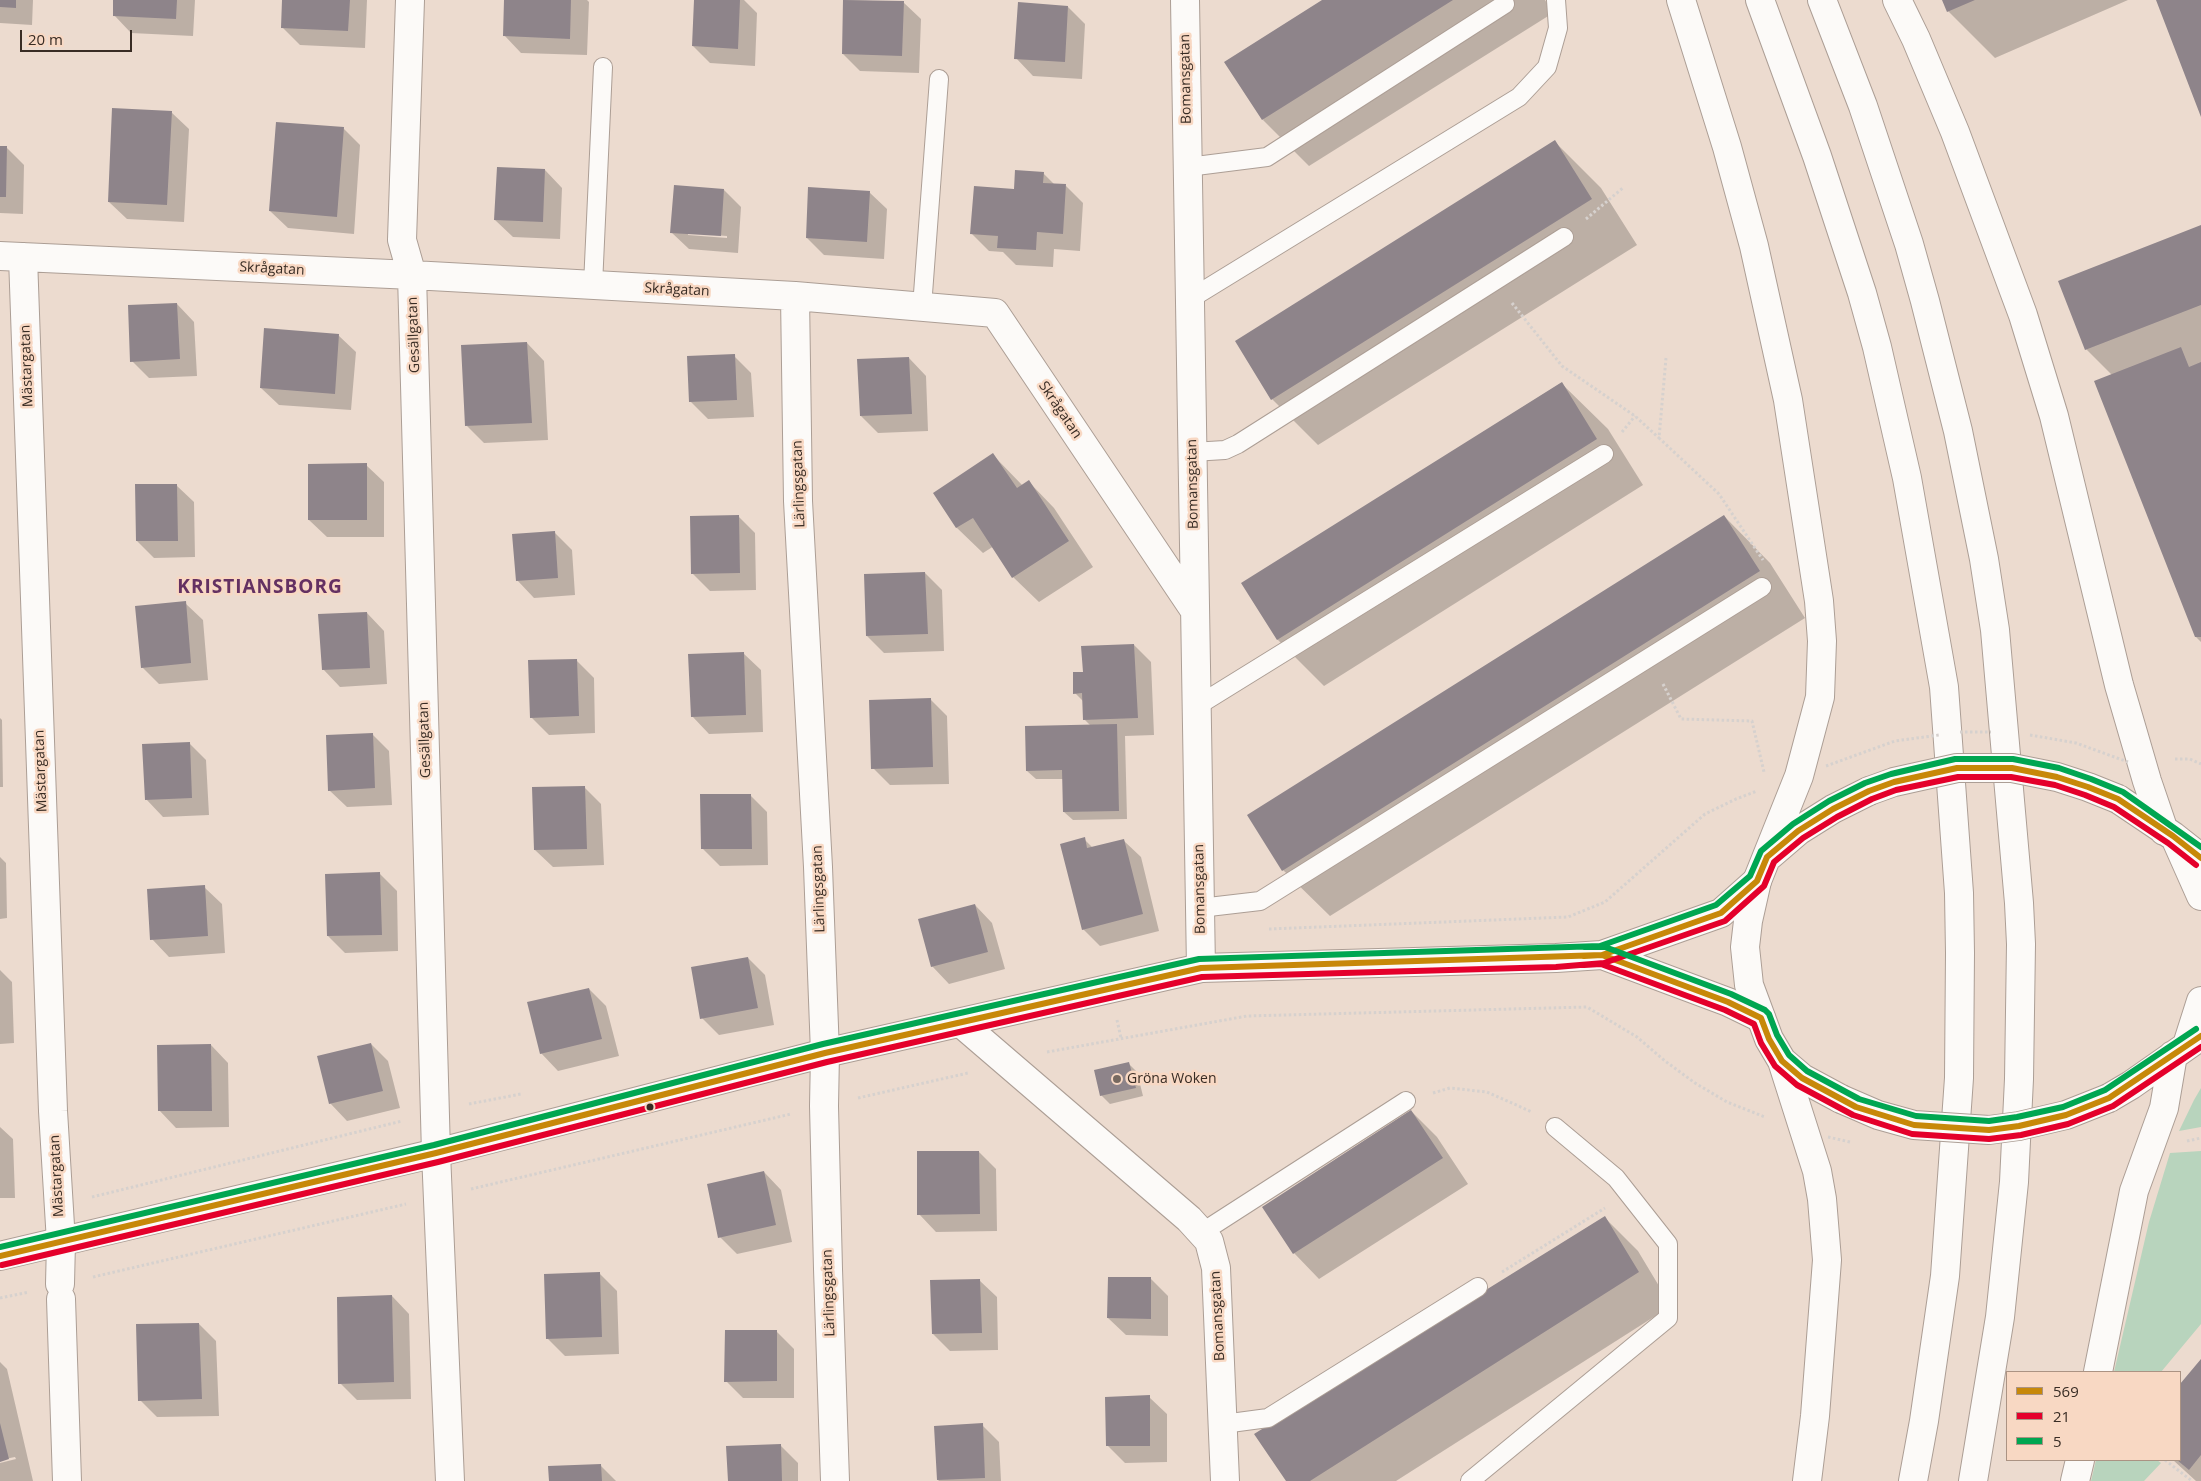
<!DOCTYPE html>
<meta charset="utf-8">
<style>
body{margin:0}
#map{position:relative;width:2201px;height:1481px;overflow:hidden;background:#ecdbcf;font-family:"Open Sans",sans-serif}
canvas{display:block}
.legend{position:absolute;left:2006px;top:1371px;width:175px;height:90px;box-sizing:border-box;background:#f8d8c3;border:1px solid #ab9383;margin:0;padding:6px 9px;list-style:none;font-size:15px;color:#382c24}
.legend li{display:flex;align-items:center;gap:10px;height:25px}
.legend b{width:25px;border:1px solid #ab9383}
.scale{position:absolute;left:20px;top:30px;width:112px;height:22px;box-sizing:border-box;border:2px solid #382c24;border-top:0;padding-left:6px;font-size:15px;line-height:18px;white-space:nowrap;color:#382c24;-webkit-text-stroke:4px #f8d8c3;paint-order:stroke}
</style>
<div id="map">
<canvas width="2201" height="1481"></canvas>
<ul class="legend">
<li><b style="height:6px;background:#c78809"></b>569</li>
<li><b style="height:6px;background:#e4002b"></b>21</li>
<li><b style="height:6px;background:#00a651"></b>5</li>
</ul>
<div class="scale">20 m</div>
</div>
<script>
const context = document.querySelector('canvas').getContext('2d');
context.lineJoin = 'round';
function fillPath(path, color) {
  context.fillStyle = color;
  context.fill(path, 'evenodd');
}
function toPath(rows) {
  const path = new Path2D();
  for (const r of rows) {
    path.moveTo(r[0], r[1]);
    for (let i = 2; i < r.length; i += 2) path.lineTo(r[i], r[i + 1]);
  }
  return path;
}
function strokePath(path, color, width, dash) {
  context.strokeStyle = color;
  context.lineWidth = width;
  context.lineCap = dash ? 'butt' : 'round';
  context.setLineDash(dash || []);
  context.stroke(path);
}
function write(font, color, halo, rows, align = 'center') {
  context.font = font + ' "Open Sans",sans-serif';
  context.lineWidth = 5;
  context.setLineDash([]);
  context.textBaseline = 'middle';
  context.strokeStyle = halo;
  context.fillStyle = color;
  for (const [text, x, y, turn = 0] of rows) {
    context.save();
    context.translate(x, y);
    context.rotate((+turn || 0) * Math.PI / 180);
    context.textAlign = isNaN(turn) ? turn : align;
    if (halo) context.strokeText(text, 0, 0);
    context.fillText(text, 0, 0);
    context.restore();
  }
}
fillPath(toPath([
 [2201,1088,2201,1127,2179,1131,2194,1100],
 [2201,1151,2201,1324,2161,1372,2114,1372,2149,1222,2170,1153],
 [2096,1460,2157,1460,2161,1463,2144,1481,2091,1481]
]), '#b8d4bd');
fillPath(toPath([
 [0,0,33,0,32,25,0,23],
 [115,0,195,0,193,36,131,33,114,15],
 [284,0,367,0,365,48,300,45,282,27],
 [505,0,587,0,589,2,587,55,521,53,504,35],
 [695,0,744,0,757,13,755,66,710,63,693,46],
 [845,0,903,2,921,19,919,73,860,71,843,54],
 [1325,0,1545,0,1553,13,1309,166,1263,120],
 [1943,0,2128,0,1995,58,1948,11],
 [1068,7,1085,24,1082,79,1033,76,1016,58],
 [171,112,189,129,184,222,127,219,109,202],
 [343,128,360,145,354,234,288,228,270,211],
 [1555,142,1601,188,1637,245,1318,445,1272,399],
 [0,147,6,147,24,165,23,214,0,213],
 [545,170,562,188,560,239,513,237,495,220],
 [1043,173,1055,185,1066,186,1083,203,1080,251,1054,249,1053,267,1016,265,1003,252,989,251,972,234,1015,191],
 [724,190,741,207,738,253,689,249,671,232],
 [688,233,727,236,727,238,688,235],
 [869,192,887,209,884,259,824,255,807,238],
 [2201,227,2201,642,2196,637,2112,375,2086,349],
 [177,304,194,322,197,376,149,378,132,361],
 [338,335,356,352,351,410,279,405,261,388],
 [527,343,544,361,548,440,484,443,467,426],
 [734,356,751,373,754,417,708,419,690,401],
 [909,358,926,376,928,431,878,433,861,416],
 [1561,383,1608,429,1643,485,1324,686,1278,640,1243,584],
 [993,455,1023,486,1029,482,1054,508,1093,567,1039,602,1013,577,994,546,983,553,957,528,935,493],
 [366,465,384,482,384,537,327,537,309,520],
 [176,485,194,502,195,557,154,558,137,541],
 [738,516,755,533,756,590,710,591,692,573],
 [1724,516,1770,563,1805,618,1330,916,1283,870,1249,815],
 [554,532,572,550,575,595,534,598,517,580],
 [925,573,942,590,944,651,884,653,867,636],
 [185,603,203,620,208,680,159,684,142,667],
 [367,613,384,631,387,684,340,687,323,669],
 [1134,645,1151,662,1154,735,1125,736,1127,819,1073,820,1064,812,1064,779,1036,779,1027,771,1091,726,1084,719,1084,702,1075,693,1084,673],
 [743,653,761,670,763,732,709,734,692,716],
 [576,660,594,678,595,733,549,735,531,717],
 [930,699,947,716,949,784,890,785,873,768],
 [0,718,2,720,3,787,0,787],
 [372,734,389,751,392,805,347,807,329,790],
 [189,743,206,760,209,815,163,817,146,799],
 [584,787,601,804,604,865,553,867,535,850],
 [750,795,767,812,768,865,720,866,703,849],
 [1084,839,1093,848,1123,840,1141,857,1159,931,1100,946,1083,929],
 [0,857,6,863,7,918,0,919],
 [380,874,397,891,398,951,345,953,328,936],
 [204,887,222,904,225,953,169,957,152,939],
 [975,905,992,923,1005,969,949,984,932,966],
 [748,958,765,975,774,1025,719,1035,702,1018],
 [0,970,12,982,14,1043,0,1044],
 [589,989,606,1006,619,1056,558,1071,541,1053],
 [371,1044,388,1061,400,1108,347,1121,330,1103],
 [211,1045,228,1063,229,1127,176,1128,159,1110],
 [1129,1064,1137,1072,1143,1096,1110,1104,1101,1095],
 [1411,1111,1437,1137,1468,1184,1319,1279,1294,1253],
 [0,1127,13,1139,15,1198,0,1198],
 [979,1152,996,1169,997,1231,936,1232,919,1214],
 [764,1172,781,1190,792,1242,737,1254,720,1237],
 [1605,1218,1638,1251,1671,1306,1396,1481,1288,1481],
 [600,1274,617,1291,619,1354,565,1356,548,1339],
 [1151,1279,1168,1296,1168,1336,1126,1335,1108,1318],
 [979,1280,997,1297,998,1350,950,1351,933,1334],
 [392,1296,409,1314,411,1399,357,1400,340,1383],
 [199,1324,216,1341,219,1416,157,1417,140,1400],
 [776,1331,794,1349,794,1398,743,1398,726,1381],
 [2201,1361,2201,1481,2196,1481,2173,1460,2180,1460,2180,1386],
 [0,1362,7,1369,33,1481,0,1481,0,1463,16,1459,15,1457,0,1460],
 [1149,1397,1167,1414,1167,1462,1125,1463,1108,1446],
 [982,1425,999,1442,1001,1481,939,1481,938,1480],
 [780,1445,798,1463,798,1481,729,1481],
 [600,1465,616,1481,550,1481]
]), '#0003');
fillPath(toPath([
 [0,0,16,0,16,8,0,7],
 [113,0,177,0,176,19,113,16],
 [282,0,350,0,348,31,281,28],
 [504,0,571,0,570,39,503,36],
 [694,0,740,0,738,49,692,46],
 [843,0,904,1,902,56,842,54],
 [1322,0,1453,0,1262,120,1224,62],
 [1942,0,1975,0,1947,12],
 [2156,0,2201,0,2201,117],
 [1018,2,1068,6,1065,62,1014,59],
 [112,108,172,111,167,205,108,202],
 [276,122,344,127,337,217,269,211],
 [1555,140,1592,199,1271,400,1235,341],
 [0,146,7,146,6,197,0,197],
 [497,167,545,169,543,222,494,220],
 [1015,170,1044,172,1043,183,1066,184,1063,234,1037,232,1036,250,997,248,998,236,970,234,974,186,1014,189],
 [674,185,724,189,721,236,670,233],
 [808,187,870,191,867,242,806,238],
 [2201,225,2201,305,2085,350,2058,281],
 [177,303,180,359,130,362,128,305],
 [264,328,339,334,335,394,260,388],
 [527,342,532,423,465,426,461,345],
 [2181,347,2189,367,2201,362,2201,637,2195,637,2094,381],
 [735,354,737,400,689,402,687,356],
 [909,357,912,414,860,416,857,359],
 [1562,382,1597,439,1277,640,1241,583],
 [993,453,1017,488,1029,480,1069,541,1012,578,973,518,956,528,933,493],
 [367,463,367,520,308,520,308,464],
 [135,484,177,484,178,541,136,541],
 [739,515,740,573,691,574,690,516],
 [1724,515,1760,571,1282,871,1247,815],
 [555,531,558,578,516,581,512,534],
 [925,572,928,634,866,636,864,574],
 [186,601,191,663,141,668,135,606],
 [367,612,370,668,322,670,318,614],
 [1134,644,1138,718,1083,720,1082,693,1073,694,1073,672,1083,672,1081,646],
 [744,652,746,715,691,717,688,654],
 [577,659,579,716,530,718,528,660],
 [931,698,933,767,871,769,869,700],
 [1117,724,1119,811,1063,812,1062,770,1026,771,1025,726],
 [373,733,375,788,328,791,326,735],
 [190,742,192,798,145,800,142,744],
 [585,786,587,849,534,850,532,787],
 [700,794,751,794,752,849,701,849],
 [1085,837,1087,848,1124,839,1143,914,1082,930,1060,844],
 [380,872,382,935,327,936,325,874],
 [205,885,208,936,150,940,147,889],
 [975,904,988,952,931,967,918,919],
 [748,957,758,1008,700,1019,691,967],
 [589,988,602,1039,540,1054,527,1002],
 [371,1043,383,1091,329,1104,317,1056],
 [211,1044,212,1111,158,1111,157,1045],
 [1129,1062,1136,1088,1100,1096,1094,1070],
 [1411,1110,1443,1158,1293,1254,1262,1207],
 [917,1151,979,1151,980,1214,917,1215],
 [764,1171,776,1225,718,1238,707,1184],
 [1605,1216,1639,1272,1310,1481,1286,1481,1254,1434],
 [600,1272,602,1337,546,1339,544,1274],
 [1108,1277,1151,1277,1151,1319,1107,1318],
 [980,1279,982,1333,932,1334,930,1280],
 [392,1295,394,1382,338,1384,337,1297],
 [199,1323,202,1399,138,1401,136,1324],
 [725,1330,777,1330,777,1381,724,1382],
 [2201,1359,2201,1455,2189,1470,2177,1460,2180,1460,2180,1384],
 [1150,1395,1150,1446,1106,1446,1105,1397],
 [0,1423,9,1459,0,1462],
 [983,1423,985,1478,937,1480,934,1426],
 [781,1444,782,1481,728,1481,726,1446],
 [601,1464,602,1481,549,1481,548,1466]
]), '#8e848a');
const lane = toPath([
 [1188,167,1267,157,1505,4],
 [593,285,603,67],
 [1190,299,1519,97,1547,67,1558,28,1556,0],
 [922,307,939,79],
 [1192,452,1225,450,1238,444,1564,237],
 [1197,706,1604,454],
 [1200,908,1260,901,1762,587],
 [1201,1233,1406,1101],
 [1223,1424,1268,1418,1478,1287],
 [1470,1481,1668,1318,1668,1244,1616,1178,1555,1127]
]);
const street = toPath([
 [410,0,402,240,412,275,436,1153,450,1481],
 [1185,0,1201,968],
 [0,256,412,275,795,296,995,313,1195,611],
 [23,257,53,1111,61,1242,60,1284],
 [795,296,798,501,818,867,825,1053,824,1106,828,1269,835,1481],
 [962,1024,1189,1219,1209,1241,1216,1268,1225,1481],
 [61,1299,67,1481]
]);
const secondary = toPath([
 [1602,955,1728,1002,1761,1018],
 [0,1256,436,1153,825,1053,1201,968,1556,958,1602,955,1721,913,1757,881]
]);
const highway = toPath([
 [1681,0,1727,147,1754,246,1788,400,1819,601,1822,641,1820,697,1799,776,1757,881,1748,921,1745,947,1749,985,1769,1039,1782,1061,1802,1078,1841,1099],
 [1760,0,1817,156,1862,293,1877,347,1907,478,1944,687,1959,893,1960,953,1959,1078,1945,1276,1924,1421,1913,1481],
 [1822,0,1863,106,1909,244,1925,301,1958,431,1984,559,1995,630,2019,903,2021,944,2019,1079,2014,1182,2000,1317,1973,1481],
 [1897,0,1916,39,1955,132,2023,315,2054,416,2119,685,2147,781,2164,831],
 [2118,799,2173,836,2201,858],
 [2177,842,2201,896],
 [1770,855,1798,831,1833,809,1869,791],
 [2187,1045,2201,1001],
 [1782,1061,1817,1171,1822,1199,1827,1260,1815,1416,1807,1481],
 [2109,1098,2131,1085,2201,1036],
 [2098,1372,2134,1191,2164,1108,2173,1055],
 [2075,1481,2080,1460]
]);
strokePath(lane, '#ac9e95', 20);
strokePath(street, '#ac9e95', 30);
strokePath(secondary, '#ac9e95', 30);
strokePath(highway, '#ac9e95', 30);
strokePath(toPath([
 [1586,219,1624,187],
 [1512,303,1562,366,1635,416,1659,438],
 [1666,358,1659,438,1719,494,1763,560],
 [1622,432,1635,416],
 [1663,684,1681,719,1752,721,1764,772],
 [2175,759,2190,759,2201,764],
 [1269,929,1568,917,1605,902,1705,814,1736,799,1757,791],
 [1117,1020,1121,1038],
 [1047,1052,1247,1016,1587,1007,1637,1037,1665,1061,1695,1083,1727,1102,1765,1117],
 [1433,1093,1450,1088,1487,1092,1532,1112],
 [858,1098,968,1073],
 [469,1104,521,1094],
 [2187,1141,2201,1138],
 [471,1189,791,1114],
 [92,1197,402,1121],
 [1502,1272,1605,1208],
 [93,1277,406,1204],
 [0,1298,29,1292],
 [2165,1460,2192,1481]
]), '#d6d1ce', 3, [2.5, 2.5]);
strokePath(lane, '#fcfaf8', 18);
strokePath(street, '#fcfaf8', 28);
strokePath(secondary, '#fcfaf8', 28);
strokePath(highway, '#fcfaf8', 28);
const highwayBridge = toPath([
 [1869,791,1894,782,1957,768,2012,768,2057,777,2088,787,2118,799],
 [1841,1099,1878,1115,1914,1125,1989,1130,2019,1126,2066,1115,2109,1098]
]);
strokePath(highwayBridge, '#ac9e95', 30, []);
strokePath(toPath([
 [1960,732,1991,732],
 [2030,735,2076,743,2128,762],
 [1826,766,1895,741,1939,735],
 [1828,1137,1850,1142]
]), '#d6d1ce', 3, [2.5, 2.5]);
strokePath(highwayBridge, '#fcfaf8', 28);
strokePath(toPath([
 [1584,956,1602,955,1728,1002,1761,1018,1769,1039,1782,1061,1802,1078,1856,1107,1914,1125,1989,1130,2019,1126,2066,1115,2109,1098,2201,1036],
 [0,1256,436,1153,825,1053,1201,968,1602,955,1721,913,1757,881,1767,857,1798,831,1833,809,1869,791,1894,782,1957,768,2012,768,2057,777,2088,787,2118,799,2173,836,2201,858]
]), '#c78809', 6);
strokePath(toPath([
 [1584,965,1601,964,1725,1010,1754,1024,1761,1043,1775,1066,1797,1085,1853,1115,1912,1134,1989,1139,2021,1135,2068,1124,2113,1106,2201,1047],
 [2,1265,438,1162,827,1062,1202,977,1556,967,1604,963,1725,921,1764,886,1774,862,1803,838,1837,817,1872,799,1896,790,1958,777,2011,777,2055,785,2085,795,2114,807,2168,843,2196,865]
]), '#e4002b', 6);
strokePath(toPath([
 [1584,947,1605,947,1731,994,1765,1010,1769,1014,1777,1035,1789,1055,1807,1071,1859,1099,1916,1116,1989,1121,2017,1117,2063,1107,2105,1090,2196,1029],
 [0,1247,434,1145,823,1044,1199,959,1600,946,1716,905,1750,876,1761,851,1793,824,1829,801,1865,783,1891,774,1955,759,2013,759,2059,768,2091,779,2123,792,2201,847]
]), '#00a651', 6);
for (const [x, y, r, color] of [
 [1117,1079,5,"#776960"],
 [650,1107,4.5,"#382c24"]
]) {
  const dot = new Path2D();
  dot.arc(x, y, r, 0, 2 * Math.PI);
  context.fillStyle = color;
  context.fill(dot);
  strokePath(dot, '#f8d8c3', 2);
}
write('14px', '#382c24', '#f8d8c3', [
 ["Bomansgatan",1186,79,-91],
 ["Skrågatan",272,269,3],
 ["Skrågatan",677,290,3],
 ["Gesällgatan",414,335,-92],
 ["Mästargatan",27,366,-92],
 ["Skrågatan",1060,410,56],
 ["Lärlingsgatan",799,484,-92],
 ["Bomansgatan",1193,484,-91],
 ["Gesällgatan",425,740,-92],
 ["Mästargatan",41,771,-92],
 ["Lärlingsgatan",819,889,-92],
 ["Bomansgatan",1200,889,-91],
 ["Mästargatan",57,1176,-93],
 ["Lärlingsgatan",829,1293,-92],
 ["Bomansgatan",1218,1316,-93]
]);
write('14px', '#382c24', '#f8d8c3', [
 ["Gröna Woken",1127,1079]
], 'left');
context.letterSpacing = '1px';
write('bold 19px', '#643162', '#f8d8c3', [
 ["KRISTIANSBORG",260,588]
]);
context.letterSpacing = '0px';
</script>
